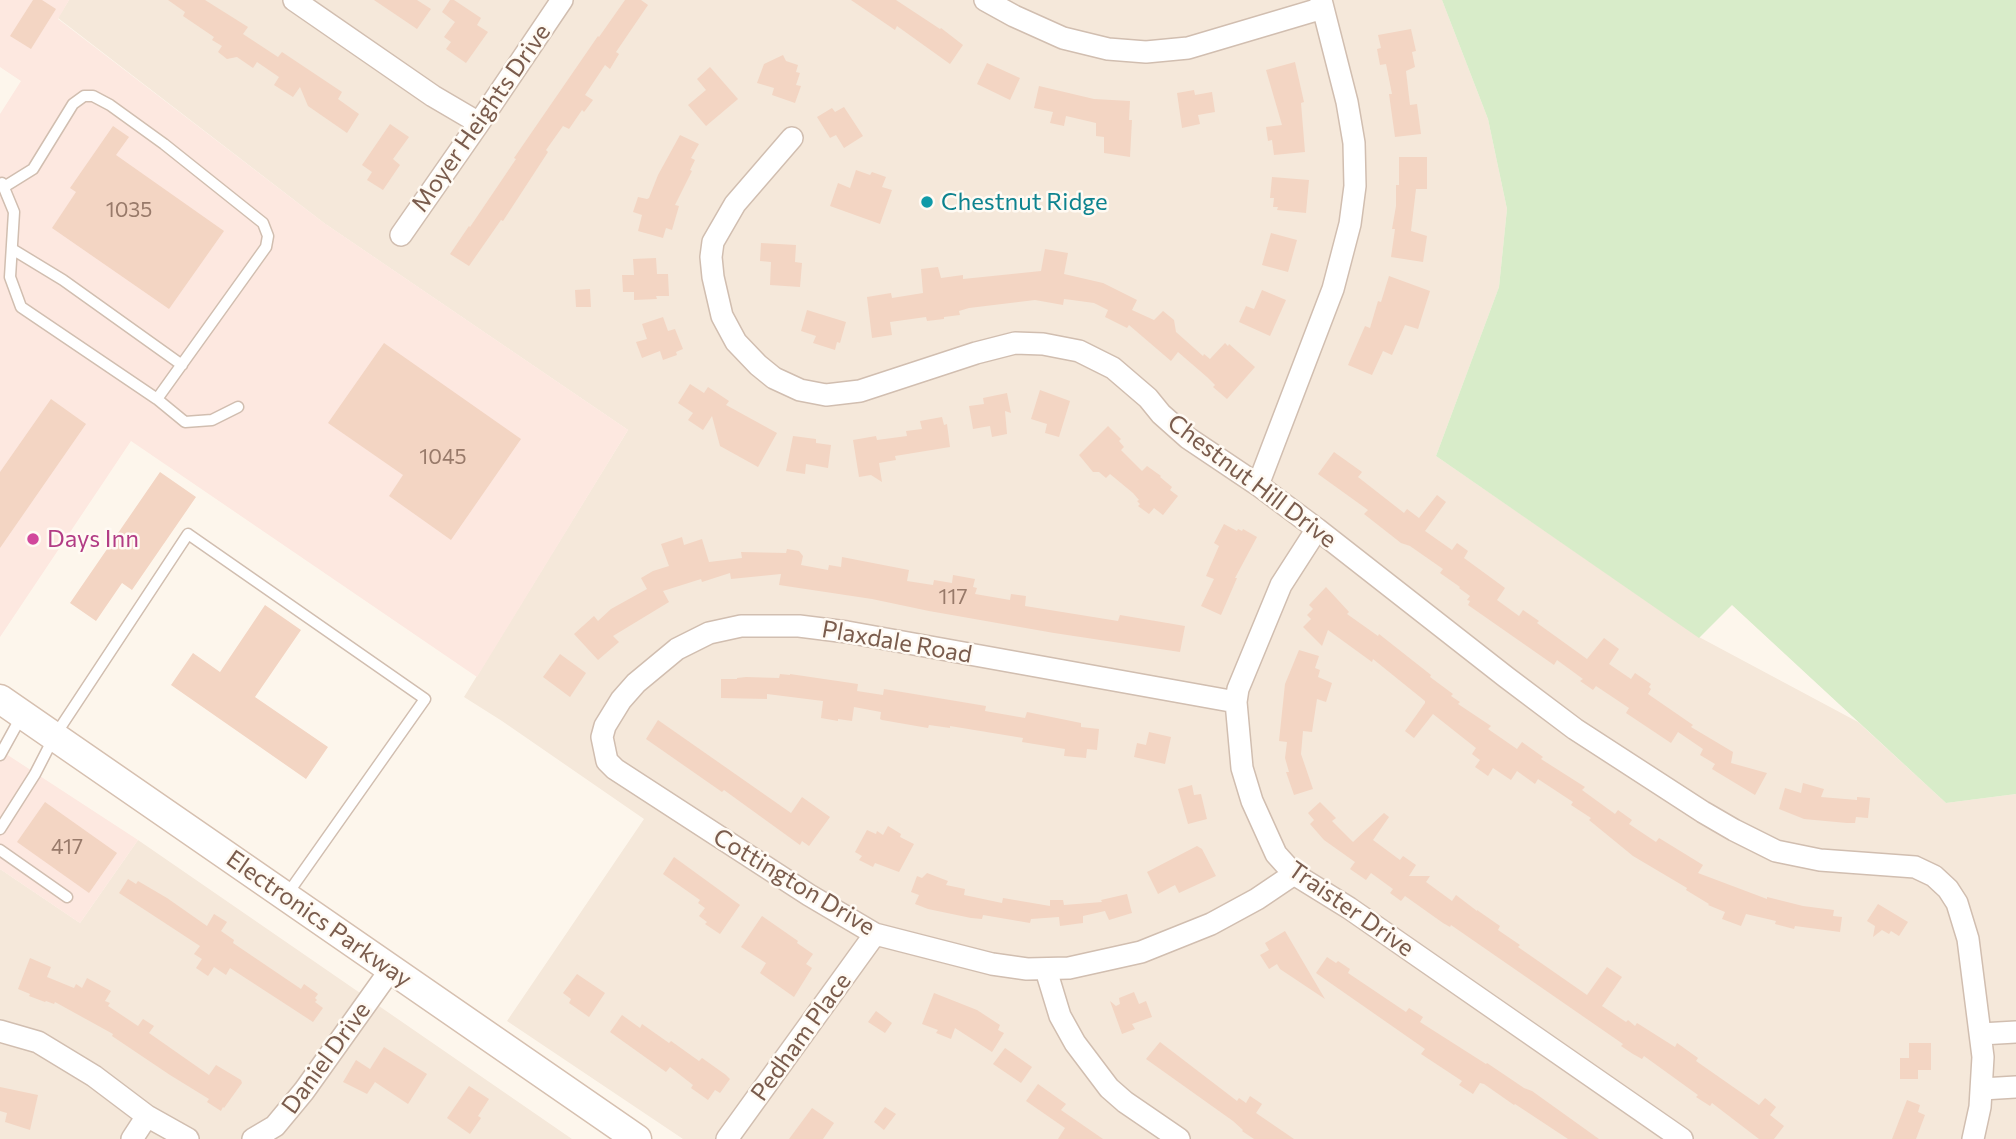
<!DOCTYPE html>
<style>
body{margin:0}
canvas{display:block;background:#fdf6ec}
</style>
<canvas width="2016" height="1139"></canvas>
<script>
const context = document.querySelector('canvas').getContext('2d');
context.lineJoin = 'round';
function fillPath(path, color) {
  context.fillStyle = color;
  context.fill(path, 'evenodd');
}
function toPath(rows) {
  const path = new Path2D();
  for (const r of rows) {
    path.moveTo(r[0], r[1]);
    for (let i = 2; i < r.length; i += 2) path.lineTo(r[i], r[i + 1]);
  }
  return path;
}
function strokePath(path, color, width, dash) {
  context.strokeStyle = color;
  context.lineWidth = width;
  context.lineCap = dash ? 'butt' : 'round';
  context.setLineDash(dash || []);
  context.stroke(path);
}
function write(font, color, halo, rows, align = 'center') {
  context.font = font + ' Commissioner,sans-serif';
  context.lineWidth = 5;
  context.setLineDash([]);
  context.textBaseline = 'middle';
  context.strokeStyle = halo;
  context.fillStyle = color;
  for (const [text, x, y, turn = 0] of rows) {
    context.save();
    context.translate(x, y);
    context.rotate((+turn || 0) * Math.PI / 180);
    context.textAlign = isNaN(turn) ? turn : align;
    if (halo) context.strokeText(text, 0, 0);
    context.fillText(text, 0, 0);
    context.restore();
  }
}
fillPath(toPath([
 [69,0,1442,0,1488,119,1507,209,1499,287,1436,456,1699,637,1858,722,1946,803,2016,794,2016,1139,683,1139,507,1021,644,819,502,721,464,697,628,430,324,223,58,18],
 [138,840,572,1139,0,1139,0,869,80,923]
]), '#f5e8da');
fillPath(toPath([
 [0,0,69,0,58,19,324,223,628,430,477,677,131,441,0,637,0,114,21,81,0,67],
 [0,750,138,840,80,923,0,869]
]), '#fde8e0');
fillPath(toPath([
 [1442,0,2016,0,2016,794,1946,803,1732,605,1699,638,1436,456,1499,287,1507,209,1488,119]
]), '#d8ecc9');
fillPath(toPath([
 [33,0,42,0,56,9,31,49,10,36],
 [168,0,205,0,248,27,243,34,278,57,282,52,342,92,338,99,359,114,347,133,308,106,300,87,293,97,274,85,279,77,257,62,253,68,237,57,227,59,218,52,222,46,212,40,214,37,183,16,185,12],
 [374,0,417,0,431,9,417,29],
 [450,0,454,0,481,18,477,25,488,32,466,63,446,49,451,42,444,37,455,22,442,12],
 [625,0,641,0,648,5,616,52,619,54,610,69,605,65,585,95,593,100,584,112,582,110,569,129,563,126,546,150,548,152,503,221,501,220,469,266,450,254,469,226,470,227,516,159,514,158,598,36,599,37],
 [851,0,896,0,940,29,941,28,963,45,950,64,897,26,895,30],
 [1411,29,1416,51,1412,52,1415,67,1406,71,1410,105,1417,104,1421,134,1395,137,1389,94,1392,94,1386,64,1380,65,1377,49,1381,48,1378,35],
 [783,55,786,61,798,65,796,72,800,73,796,85,801,86,795,103,772,95,774,88,757,83,764,64],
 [1295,62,1304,102,1301,103,1305,152,1274,155,1272,140,1268,141,1266,127,1282,125,1266,70],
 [987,63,1020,78,1010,100,977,84],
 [710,67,738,99,706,126,688,105,706,90,697,79],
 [1039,86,1094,99,1130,101,1129,120,1132,120,1130,157,1104,153,1104,137,1096,136,1096,123,1066,116,1064,126,1050,123,1053,112,1034,108],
 [1194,90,1195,95,1212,92,1215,112,1198,115,1200,124,1182,128,1177,93],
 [844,107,863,136,844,148,836,135,830,138,817,117,832,108,835,112],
 [390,124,409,137,393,159,400,165,383,190,367,180,372,172,362,165],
 [113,126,129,137,116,155,224,231,169,309,52,228,76,192,70,188],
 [680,135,699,144,691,158,695,160,690,170,692,171,675,205,679,206,672,230,666,228,663,238,638,231,642,215,633,212,638,197,647,199,649,198,658,175],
 [1399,157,1427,157,1427,189,1416,189,1411,231,1427,236,1423,262,1391,257,1395,229,1392,229,1396,206,1396,185,1399,185],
 [856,170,870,175,872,172,886,177,882,187,892,190,880,224,830,206,838,183,850,188],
 [1272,177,1309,180,1306,213,1277,210,1278,207,1273,207,1274,198,1270,198],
 [1271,233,1297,240,1288,272,1262,265],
 [761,243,796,245,795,262,802,263,800,287,770,285,771,262,760,261],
 [1045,249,1068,253,1064,274,1103,283,1137,300,1132,310,1154,320,1163,311,1174,320,1176,332,1203,356,1204,354,1210,359,1225,343,1228,346,1229,344,1255,367,1227,399,1213,387,1215,385,1207,377,1178,352,1171,361,1129,325,1127,328,1105,317,1108,310,1094,303,1072,300,1064,299,1063,305,1035,300,969,308,959,311,960,315,944,317,944,319,927,321,926,317,890,322,892,335,872,338,867,297,891,293,892,298,923,293,921,269,938,267,941,278,963,275,963,279,1041,271],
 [656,258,657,274,668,274,669,296,656,296,657,299,634,300,634,292,623,292,622,275,634,275,633,259],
 [1389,276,1430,291,1418,329,1405,325,1392,355,1383,351,1372,375,1348,365,1365,326,1370,328,1378,301,1381,302],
 [590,289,591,307,576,307,575,290],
 [1262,290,1286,300,1270,336,1239,322,1246,306,1254,309],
 [807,310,846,322,840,343,837,342,835,350,813,343,816,336,801,331],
 [663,317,668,331,675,329,683,349,676,352,677,355,663,360,660,351,642,358,636,342,647,339,642,324],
 [384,343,521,439,451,540,389,496,403,475,328,423],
 [690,384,704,393,708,387,729,401,726,405,777,433,758,467,720,446,712,416,703,430,688,420,693,413,678,403],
 [1040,390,1070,401,1059,437,1045,433,1047,424,1031,419],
 [1007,393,1011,413,1005,411,1007,434,992,437,990,426,973,429,969,406,984,404,983,398],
 [51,399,86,424,0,548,0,472],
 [942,417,944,425,947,424,950,447,895,456,896,460,879,463,882,482,871,475,859,477,853,440,876,436,877,440,907,436,906,431,922,429,920,421],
 [1108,426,1121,439,1119,441,1124,447,1121,450,1142,471,1147,466,1161,476,1160,477,1172,487,1170,490,1178,496,1163,515,1154,508,1149,514,1138,506,1140,504,1137,501,1139,500,1133,493,1110,474,1106,478,1099,472,1093,472,1079,455],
 [793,436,816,439,816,443,831,445,828,468,806,464,805,474,786,471],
 [1334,452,1362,472,1358,477,1404,513,1407,509,1419,518,1437,495,1446,502,1425,531,1452,550,1457,543,1468,551,1464,558,1505,588,1497,600,1519,616,1523,610,1539,621,1537,623,1587,659,1604,638,1619,649,1609,664,1631,679,1635,673,1651,684,1649,687,1651,689,1648,694,1693,725,1691,727,1733,752,1731,763,1767,773,1755,795,1712,769,1715,764,1700,755,1703,749,1678,732,1671,743,1626,713,1629,708,1596,686,1593,690,1580,681,1583,679,1557,660,1554,665,1468,605,1470,601,1467,600,1470,596,1459,588,1460,587,1440,573,1443,569,1410,546,1401,543,1364,514,1368,510,1318,474],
 [160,472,196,497,132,590,122,583,96,621,70,603],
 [1224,524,1237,531,1238,529,1242,531,1243,529,1257,537,1235,578,1237,578,1221,615,1201,606,1214,579,1206,576,1219,546,1214,543],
 [682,537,684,545,702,539,709,562,742,558,741,552,786,553,787,549,799,551,803,556,801,565,828,570,829,565,841,567,842,557,909,570,907,581,933,585,934,580,952,583,953,575,975,579,973,587,977,588,975,594,1010,600,1011,594,1026,596,1025,606,1118,621,1120,615,1185,626,1180,652,1054,633,929,611,872,599,779,585,781,574,731,579,730,573,702,582,701,579,663,591,669,602,613,636,619,642,598,660,574,634,594,616,598,621,611,609,647,589,641,578,653,571,669,566,661,544],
 [1326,587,1349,612,1347,614,1378,636,1379,634,1431,675,1430,677,1453,694,1451,696,1460,702,1458,704,1491,726,1488,729,1517,749,1522,742,1543,757,1541,759,1585,787,1582,790,1615,814,1618,810,1632,820,1629,824,1656,842,1659,838,1703,865,1698,873,1767,899,1767,897,1803,906,1834,910,1833,916,1842,917,1840,932,1795,926,1794,929,1775,924,1776,921,1746,914,1741,926,1722,919,1725,912,1708,905,1709,904,1686,890,1687,888,1633,856,1589,820,1591,818,1571,805,1573,802,1538,779,1535,784,1517,771,1511,780,1493,768,1488,776,1475,767,1480,760,1472,754,1476,748,1433,714,1414,738,1405,731,1425,703,1425,701,1373,659,1372,662,1328,630,1322,646,1303,627,1311,619,1307,615,1313,609,1309,605],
 [265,605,301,630,255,697,328,747,306,779,171,685,193,653,220,672],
 [1299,650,1319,656,1315,668,1320,670,1318,677,1332,683,1326,702,1317,699,1312,732,1303,731,1301,754,1313,789,1294,795,1286,772,1289,772,1285,758,1287,742,1279,741,1285,684],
 [560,654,586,673,570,697,543,677],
 [780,674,790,675,790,674,858,684,857,691,883,695,884,689,986,706,985,711,1025,718,1027,712,1081,723,1081,727,1099,729,1097,750,1087,749,1086,758,1064,756,1065,749,1022,742,1023,738,950,726,950,728,929,725,928,728,882,720,880,719,881,712,854,707,852,721,838,719,838,721,821,718,823,701,767,694,767,699,721,698,721,679,737,679,737,678,746,677,779,678],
 [658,720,791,813,802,797,830,817,809,846,802,841,800,845,724,790,722,792,646,739],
 [1149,732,1171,737,1165,764,1134,757,1137,743,1146,745],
 [1803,783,1824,789,1821,797,1857,800,1857,797,1870,798,1868,818,1856,817,1855,823,1847,823,1804,819,1779,809,1785,788,1801,793],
 [1192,785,1194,795,1201,794,1207,819,1188,824,1178,789],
 [45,802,117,853,89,893,17,842],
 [1320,802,1336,818,1332,821,1353,842,1384,813,1389,817,1373,840,1400,860,1403,856,1416,865,1409,876,1430,876,1426,882,1452,901,1456,895,1477,911,1477,910,1500,926,1498,930,1520,945,1518,947,1587,995,1607,967,1622,977,1602,1006,1626,1022,1628,1020,1635,1026,1637,1023,1675,1047,1677,1043,1698,1058,1696,1061,1759,1105,1765,1098,1776,1107,1770,1115,1784,1126,1774,1139,1759,1139,1712,1103,1710,1106,1696,1097,1698,1095,1644,1056,1642,1059,1633,1054,1621,1046,1623,1044,1451,925,1450,927,1443,923,1405,896,1401,901,1390,893,1393,889,1371,873,1366,880,1350,869,1355,862,1324,840,1310,824,1314,820,1308,813],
 [888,826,901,834,900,837,914,844,899,872,875,863,873,867,859,860,862,856,855,852,867,830,876,834,877,831,883,835],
 [1197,846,1202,849,1216,876,1179,893,1175,885,1158,894,1147,872],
 [674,857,740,905,720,934,705,924,707,922,699,916,705,908,698,903,700,900,663,874],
 [927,873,948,881,946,885,965,889,964,895,1002,903,1003,898,1050,906,1050,900,1063,900,1064,905,1102,902,1101,900,1127,894,1132,913,1109,920,1105,911,1083,916,1083,923,1060,926,1059,917,1031,919,1030,923,983,915,982,919,971,918,928,909,915,904,919,895,911,892,917,876,922,878],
 [128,879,136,884,138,881,167,898,207,926,214,914,227,922,221,931,234,940,233,943,301,989,304,984,318,994,315,998,317,1000,315,1002,323,1008,313,1022,230,968,226,975,214,967,208,976,196,968,202,959,194,954,200,946,119,893],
 [1878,904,1908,922,1899,936,1891,931,1889,934,1882,930,1873,937,1875,926,1867,921],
 [762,916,798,941,797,943,813,954,806,964,812,968,794,997,760,973,766,963,741,947],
 [1285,931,1325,999,1280,969,1277,964,1269,969,1260,955,1269,950,1265,943],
 [1327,957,1336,963,1338,961,1350,969,1348,973,1406,1012,1409,1008,1423,1017,1420,1022,1486,1064,1487,1063,1524,1088,1532,1091,1599,1139,1568,1139,1515,1104,1514,1105,1484,1084,1480,1083,1473,1094,1459,1085,1462,1081,1421,1054,1425,1049,1316,973],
 [30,958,51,967,47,977,74,988,76,984,82,988,87,978,111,991,105,1001,110,1003,108,1006,138,1026,143,1019,154,1026,149,1033,209,1075,216,1065,241,1080,242,1083,224,1108,223,1107,221,1111,207,1102,209,1099,170,1075,112,1036,113,1034,55,1002,54,1004,46,1001,45,1002,29,996,30,994,18,989],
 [577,974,605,993,589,1017,569,1003,571,999,563,993],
 [1134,992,1139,1004,1146,1001,1152,1017,1132,1024,1135,1029,1122,1034,1110,1001,1116,1006,1120,1004,1119,998],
 [934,993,977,1010,1000,1025,998,1030,1004,1033,992,1052,955,1028,951,1039,936,1033,938,1030,922,1024],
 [876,1011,892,1023,885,1033,868,1022],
 [622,1015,640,1028,642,1024,669,1043,671,1041,699,1061,702,1058,726,1075,730,1079,720,1093,715,1090,708,1100,691,1088,693,1085,670,1067,666,1072,610,1032],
 [1160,1042,1237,1101,1239,1098,1246,1103,1250,1096,1262,1104,1256,1113,1294,1139,1254,1139,1242,1131,1243,1130,1233,1121,1146,1059],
 [1909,1043,1931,1043,1931,1070,1918,1070,1918,1079,1900,1079,1900,1058,1909,1058],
 [384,1047,427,1074,408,1104,375,1082,367,1094,343,1082,356,1060,370,1069],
 [1005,1048,1032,1067,1021,1083,993,1064],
 [1038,1084,1066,1104,1061,1110,1103,1139,1058,1139,1065,1128,1026,1101],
 [469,1086,489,1099,478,1116,481,1118,470,1134,447,1118],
 [0,1087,38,1095,30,1130,5,1122,7,1113,0,1111],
 [1907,1100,1920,1105,1918,1112,1925,1115,1916,1139,1892,1139],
 [885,1107,896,1114,884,1130,874,1122],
 [812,1108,834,1123,823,1139,789,1139]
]), '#f3d5c3');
const service = toPath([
 [2,183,14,212,10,277,21,307,157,399,185,422,212,420,238,407],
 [4,187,33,169,73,104,84,96,93,96,110,105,164,144,263,223,268,236,266,247,157,399],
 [12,249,63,280,182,365],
 [0,755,21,717],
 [0,829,35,774,54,737,188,534,425,699,286,896],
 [0,850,67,897]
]);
const minor = toPath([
 [294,0,433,96,479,123],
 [985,0,1014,16,1063,38,1108,49,1146,52,1188,48,1323,8],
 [792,138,735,204,713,242,711,257,713,277,722,316,736,342,758,365,774,378,800,390,826,395,860,391,976,353,1015,343,1043,344,1079,351,1113,368,1148,398,1161,414,1188,438,1258,485,1317,529,1506,677,1575,729,1703,812,1734,830,1776,851,1820,860,1915,867,1934,876,1948,889,1957,903,1968,939,1983,1057,1980,1107,1973,1139],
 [401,235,479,123,562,0],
 [1258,485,1333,289,1350,224,1355,186,1354,143,1347,102,1321,0],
 [1317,529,1281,585,1238,689,1236,702,1242,768,1252,801,1276,854,1294,874,1349,908,1682,1139],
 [1236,702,847,632,799,626,741,626,709,633,677,649,636,683,621,700,605,726,602,737,607,761,615,769,809,895,875,934,992,964,1027,969,1069,968,1141,952,1211,924,1257,899,1294,874],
 [1046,970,1060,1016,1075,1043,1109,1088,1125,1102,1179,1139],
 [0,1031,38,1042,94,1076,147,1116,188,1139],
 [1981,1034,2016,1032],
 [1982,1089,2016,1087],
 [132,1139,147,1116],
 [253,1139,275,1126,304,1091,391,969],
 [727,1139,875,934]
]);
const secondary = toPath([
 [0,699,637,1139]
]);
strokePath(service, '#d1beb0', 13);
strokePath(minor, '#d1beb0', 24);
strokePath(secondary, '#d6c0b0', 31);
strokePath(service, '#fff', 10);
strokePath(minor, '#fff', 21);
strokePath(secondary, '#fff', 28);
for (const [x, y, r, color] of [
 [927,202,7,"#0f9aa8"],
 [33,539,7,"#d1479c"]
]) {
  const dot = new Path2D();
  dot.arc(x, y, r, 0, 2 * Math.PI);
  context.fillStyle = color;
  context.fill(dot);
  strokePath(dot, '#fffaf3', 2.5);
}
write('21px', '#987a6a', null, [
 ["1035",129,210],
 ["1045",443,457],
 ["117",953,597],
 ["417",67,847]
]);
write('24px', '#7a5c4d', '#fffaf3', [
 ["Moyer Heights Drive",481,118,-55],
 ["Chestnut Hill Drive",1252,481,37],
 ["Plaxdale Road",897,642,10],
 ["Cottington Drive",794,882,31],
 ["Traister Drive",1351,909,35],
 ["Electronics Parkway",319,919,35],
 ["Pedham Place",801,1037,-54],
 ["Daniel Drive",326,1058,-54]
]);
write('24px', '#0d838f', '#fffaf3', [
 ["Chestnut Ridge",941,202]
], 'left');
write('24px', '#b23c85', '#fffaf3', [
 ["Days Inn",47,539]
], 'left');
</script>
